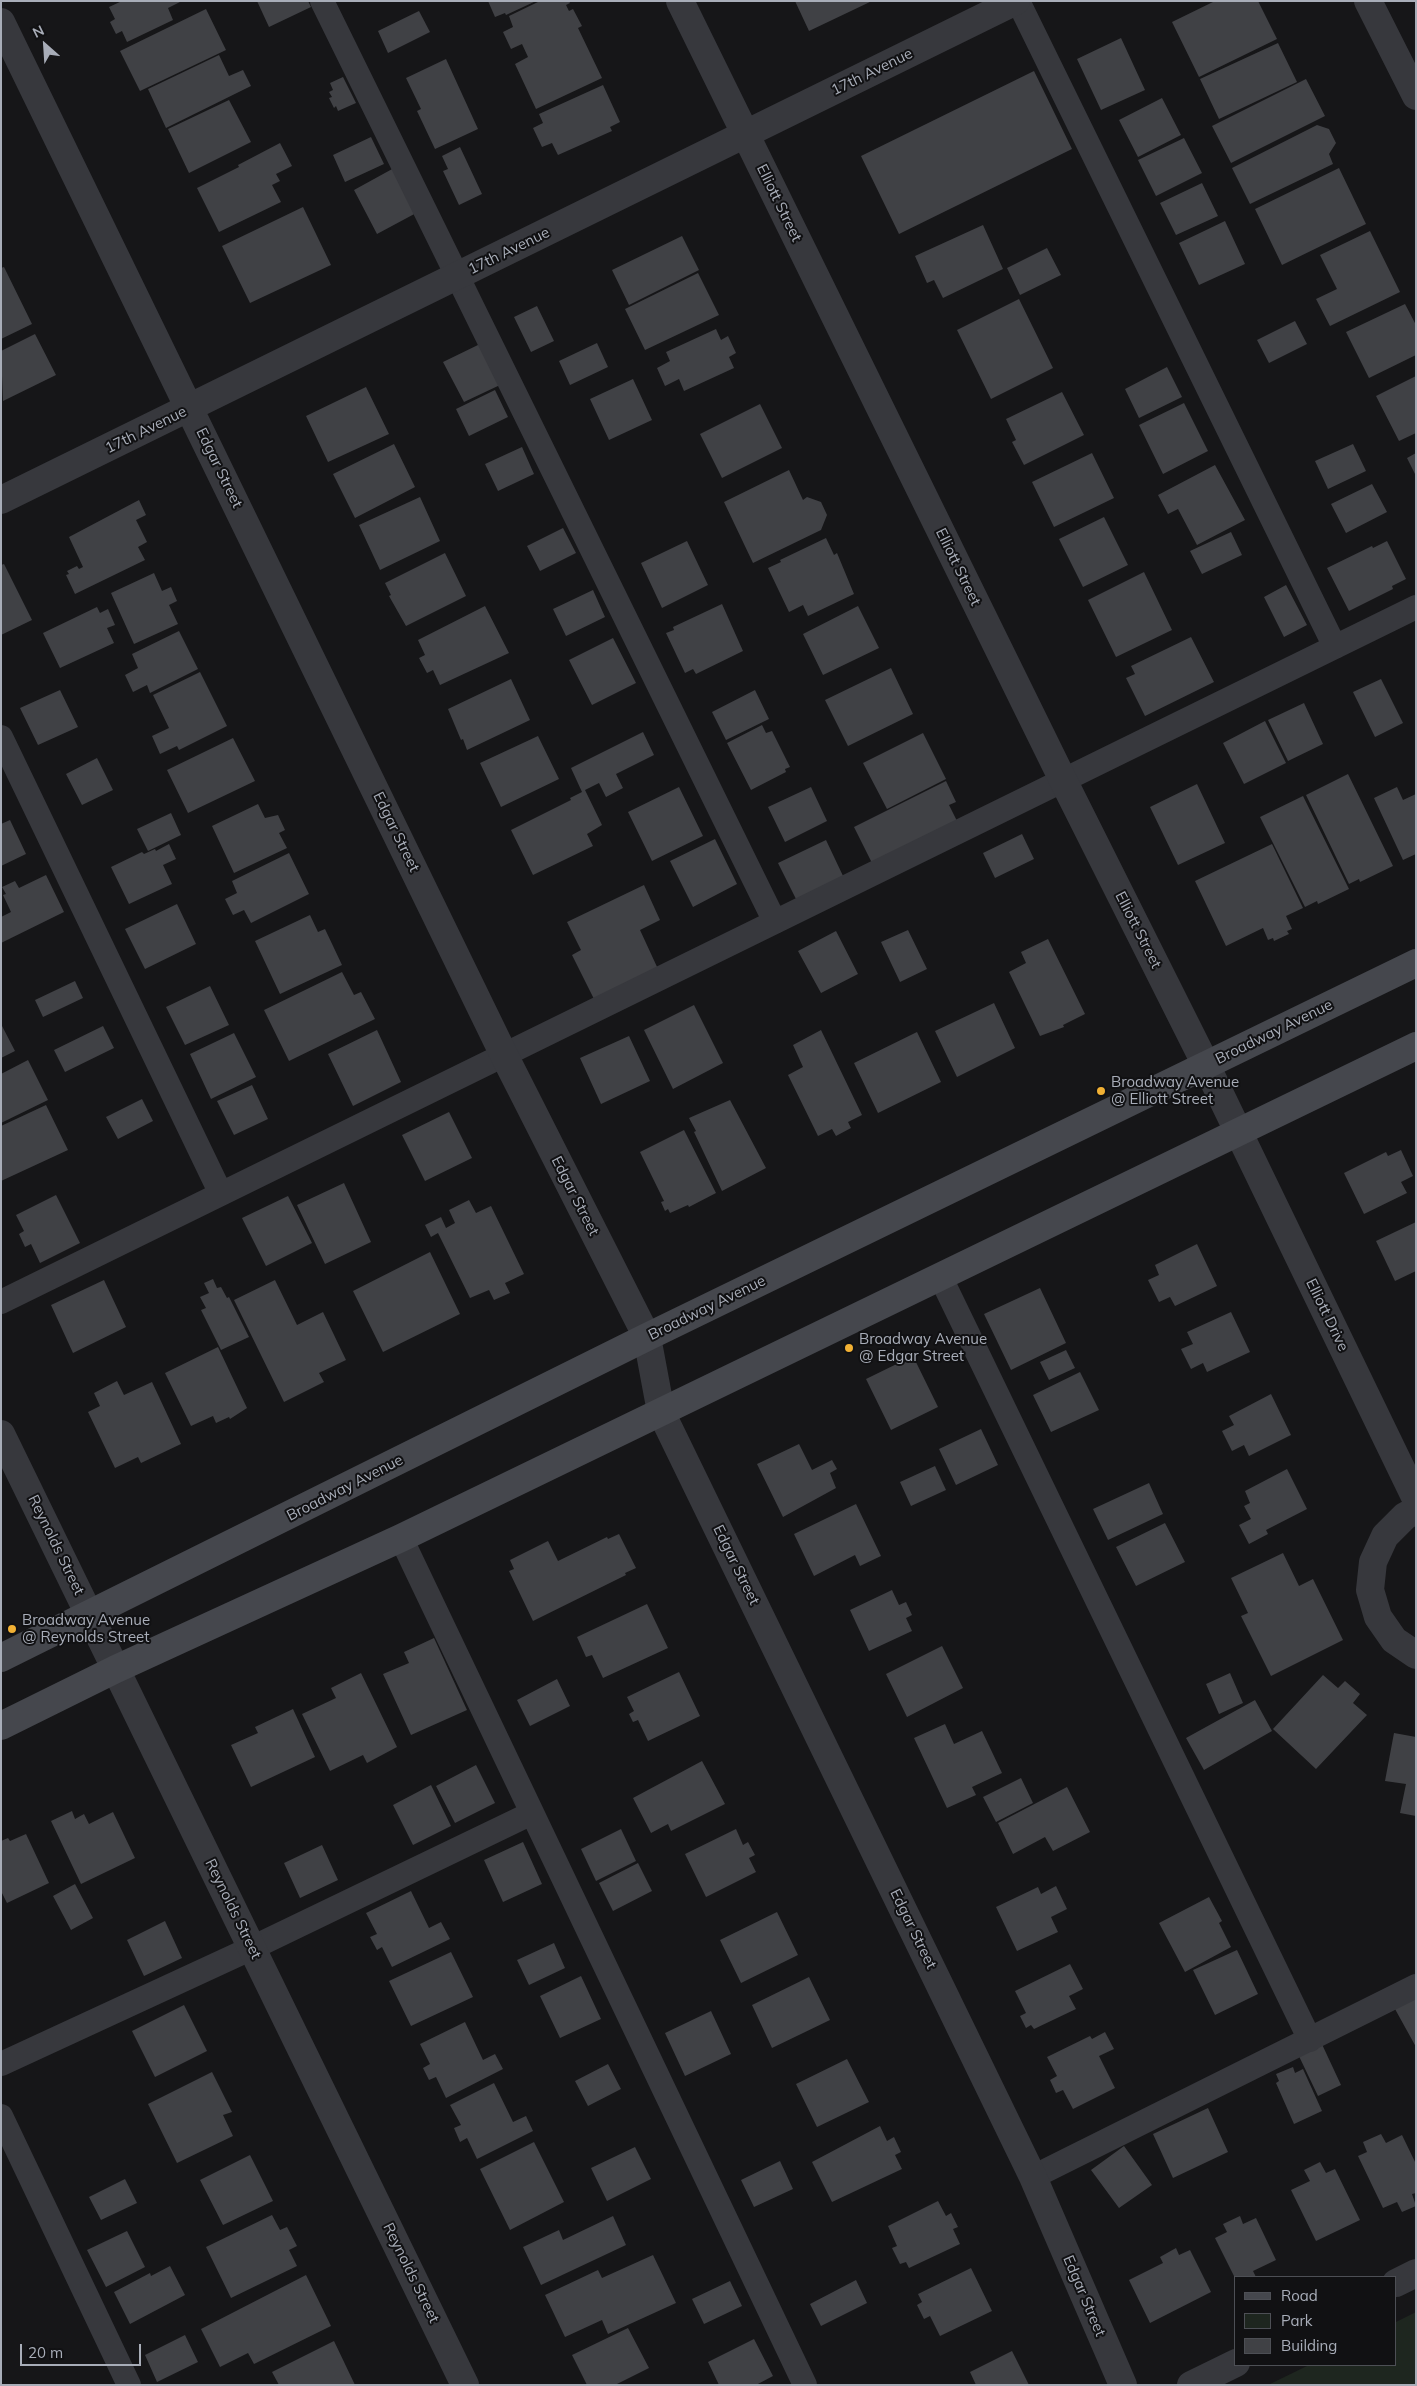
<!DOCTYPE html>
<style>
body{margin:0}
#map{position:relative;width:1417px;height:2386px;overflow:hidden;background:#161618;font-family:Mulish,sans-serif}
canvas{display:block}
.frame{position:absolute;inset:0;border:2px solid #a8adb8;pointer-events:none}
.legend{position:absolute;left:1234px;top:2276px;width:162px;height:90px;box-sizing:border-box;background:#111113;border:1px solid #4d4f55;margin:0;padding:6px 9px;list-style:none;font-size:15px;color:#a8adb8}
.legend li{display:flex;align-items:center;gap:10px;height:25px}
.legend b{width:25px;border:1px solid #4d4f55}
.north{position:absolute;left:20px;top:20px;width:50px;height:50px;-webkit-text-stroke:4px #111113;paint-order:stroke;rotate:334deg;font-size:14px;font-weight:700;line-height:20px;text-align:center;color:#a8adb8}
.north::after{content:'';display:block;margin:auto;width:18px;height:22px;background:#a8adb8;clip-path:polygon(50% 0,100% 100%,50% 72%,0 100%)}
.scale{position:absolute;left:20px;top:2344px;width:121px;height:22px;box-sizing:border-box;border:2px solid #a8adb8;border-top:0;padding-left:6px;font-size:15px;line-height:18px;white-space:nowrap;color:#a8adb8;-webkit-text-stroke:4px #111113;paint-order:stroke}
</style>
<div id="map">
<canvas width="1417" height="2386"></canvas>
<div class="frame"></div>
<ul class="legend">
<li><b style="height:6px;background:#45474d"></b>Road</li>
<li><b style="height:14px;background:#1e261f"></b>Park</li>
<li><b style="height:14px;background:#404145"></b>Building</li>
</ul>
<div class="north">N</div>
<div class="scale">20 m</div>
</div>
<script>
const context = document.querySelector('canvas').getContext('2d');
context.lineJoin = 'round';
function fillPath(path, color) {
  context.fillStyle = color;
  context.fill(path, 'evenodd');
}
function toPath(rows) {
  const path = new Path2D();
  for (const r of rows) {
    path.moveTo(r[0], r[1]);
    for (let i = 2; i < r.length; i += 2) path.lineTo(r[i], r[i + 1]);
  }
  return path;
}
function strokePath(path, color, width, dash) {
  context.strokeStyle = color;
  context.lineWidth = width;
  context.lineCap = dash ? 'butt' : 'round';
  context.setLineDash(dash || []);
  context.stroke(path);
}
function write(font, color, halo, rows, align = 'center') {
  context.font = font + ' Mulish,sans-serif';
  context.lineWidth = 4;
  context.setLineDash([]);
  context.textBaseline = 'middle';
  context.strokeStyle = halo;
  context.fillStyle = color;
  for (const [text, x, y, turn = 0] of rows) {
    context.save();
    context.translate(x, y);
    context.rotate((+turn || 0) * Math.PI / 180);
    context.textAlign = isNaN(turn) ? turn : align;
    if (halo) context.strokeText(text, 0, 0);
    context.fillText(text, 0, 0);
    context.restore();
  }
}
fillPath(toPath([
 [1416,2312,1416,2385,1268,2385,1309,2365,1396,2365,1396,2322]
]), '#1e261f');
fillPath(toPath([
 [122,1,182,1,168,8,173,20,127,42,122,31,116,34,110,22,115,19,109,7],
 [257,1,308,1,311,7,269,27],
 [488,1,536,1,506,15,505,13,495,17],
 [540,1,569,1,570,3,566,5,569,11,573,9,582,26,578,28,602,78,536,109,515,64,528,57,522,44,511,49,503,32,513,27,509,16],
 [795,1,872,1,809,31],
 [1215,1,1258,1,1277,39,1199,77,1172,22],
 [206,9,226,50,140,91,120,51],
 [419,11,430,32,388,53,378,31],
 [1121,38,1145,90,1101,110,1077,59],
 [1278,43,1297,82,1219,119,1200,79],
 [219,55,229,76,243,70,251,86,166,128,148,89],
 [446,59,478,129,435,149,417,111,421,109,406,78],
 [1034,71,1072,149,899,234,861,156],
 [343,77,356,103,338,111,336,106,334,108,329,98,332,97,329,92,333,90,330,83],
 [1306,79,1325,116,1231,163,1212,126],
 [603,85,620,122,610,127,612,131,558,155,552,143,542,147,533,128,543,123,539,114],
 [1162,98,1181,135,1138,157,1119,120],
 [229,100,251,142,189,173,168,129],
 [1317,125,1329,129,1336,143,1329,154,1333,164,1250,204,1232,168],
 [371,137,384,164,345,182,333,155],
 [1184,138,1202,173,1156,196,1138,160],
 [280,143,292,166,276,174,280,181,272,185,281,202,219,232,197,188,239,167,238,165],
 [460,147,482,194,459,205,443,171,448,169,442,156],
 [394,168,418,212,377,234,354,190],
 [1339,168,1366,224,1282,265,1255,209],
 [1202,183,1218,216,1176,235,1160,203],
 [303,207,331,265,250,303,222,246],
 [1225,221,1245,264,1199,285,1179,243],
 [983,225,1003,269,943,298,934,280,927,283,915,256],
 [1370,231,1400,292,1330,326,1316,299,1337,289,1320,255],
 [682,236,699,270,629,305,612,270],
 [1047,248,1061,275,1020,295,1007,268],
 [4,267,32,324,1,339,1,268],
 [698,273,719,315,645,350,625,309],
 [1019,299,1053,368,991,399,957,330],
 [1405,304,1416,325,1416,355,1369,378,1346,332],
 [537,306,554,341,531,352,514,317],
 [1295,321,1307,344,1269,363,1257,340],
 [716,329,721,340,728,336,736,353,729,357,734,368,684,391,679,379,665,386,657,368,670,361,666,352],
 [35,334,56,375,3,401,1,351],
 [597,343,608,367,570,385,559,361],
 [480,344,500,385,464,402,443,362],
 [1167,367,1182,397,1139,418,1125,389],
 [1416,376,1416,433,1399,441,1376,396],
 [633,379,652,420,609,440,590,399],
 [366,387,389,434,328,462,306,416],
 [495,390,508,417,469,436,456,409],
 [1062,392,1084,435,1024,465,1012,442,1016,440,1006,419],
 [1184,403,1208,451,1163,474,1139,425],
 [760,404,782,448,722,478,700,434],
 [394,444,415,487,355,518,333,474],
 [1353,444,1366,471,1328,489,1315,461],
 [522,447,534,474,498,491,485,464],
 [1092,453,1114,498,1054,527,1032,482],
 [1416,453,1416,476,1407,458],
 [1215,465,1245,520,1197,545,1178,509,1168,514,1158,495],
 [789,470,803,500,807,497,821,502,827,515,821,530,753,563,724,502],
 [1372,484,1387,512,1346,533,1331,504],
 [420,497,440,541,380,570,359,525],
 [139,500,146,515,136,520,147,542,138,547,145,560,75,594,66,575,69,574,67,571,77,566,79,569,83,567,69,537],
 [1104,517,1128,565,1083,587,1059,539],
 [563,528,576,553,540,571,527,546],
 [1231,532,1242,555,1202,574,1190,551],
 [826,538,834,555,837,553,854,594,808,616,803,605,789,612,768,568,781,562,780,560],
 [687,541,708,585,662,608,641,563],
 [1387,541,1406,579,1392,586,1393,589,1349,611,1327,568,1372,546,1373,548],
 [445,553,466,596,406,626,389,596,391,595,385,583],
 [4,564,32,620,1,635,1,565],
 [1144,572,1172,630,1116,657,1088,600],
 [154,573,162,591,171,587,177,601,169,605,178,624,134,644,111,593],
 [1286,585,1307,625,1284,637,1264,597],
 [593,590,605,617,566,636,553,609],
 [722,604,743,651,696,674,693,669,685,673,666,633,674,630,673,627],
 [485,606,509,653,440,685,433,670,427,673,419,658,425,655,418,640],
 [858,606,879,648,823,675,803,634],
 [97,607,100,613,108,609,115,625,107,628,114,643,60,668,43,633],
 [179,631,198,669,150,693,147,685,133,692,125,675,138,668,132,654],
 [1191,637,1214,682,1145,716,1126,678,1135,674,1131,666],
 [613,638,636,683,592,705,569,660],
 [891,668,913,714,848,746,825,700],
 [200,672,227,726,179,750,177,746,160,754,152,736,169,728,153,695],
 [511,679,530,720,467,750,463,739,461,740,448,709],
 [1381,679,1403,723,1375,737,1353,692],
 [60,690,78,727,38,745,20,708],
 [755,690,769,719,726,740,712,712],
 [1304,703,1323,744,1288,761,1268,720],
 [1265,721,1286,763,1244,784,1223,743],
 [762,725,766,733,772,731,790,767,785,769,786,772,751,790,727,743],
 [643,732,654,755,616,774,623,788,606,797,599,783,585,790,602,825,587,834,593,846,533,875,511,830,571,800,570,798,582,792,571,768],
 [923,733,946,779,887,809,863,763],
 [538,736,559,779,501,807,480,763],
 [233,738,255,781,188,813,167,770],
 [97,758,113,790,82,805,66,774],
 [1348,774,1393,866,1360,882,1359,879,1349,884,1306,795],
 [946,781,956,802,949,805,959,825,874,867,854,827],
 [1197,784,1225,843,1178,865,1150,807],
 [679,787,703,836,652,861,628,812],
 [811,787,827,821,785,842,768,807],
 [1397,787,1403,800,1416,794,1416,854,1403,860,1374,798],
 [1303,796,1349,889,1318,904,1317,901,1305,907,1260,817],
 [258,804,265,818,278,815,285,830,279,833,287,848,234,873,212,826],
 [171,813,181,835,148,851,137,829],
 [10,820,26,854,1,866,1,824],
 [1022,834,1034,859,995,878,983,853],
 [715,839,737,884,693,907,670,861],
 [826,840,844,878,797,901,778,863],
 [169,844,176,859,163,865,172,884,129,904,111,867,142,852,144,854,155,849,156,851],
 [1272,844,1303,908,1286,916,1292,929,1287,931,1289,934,1274,941,1273,938,1268,940,1263,928,1226,946,1195,881],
 [289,853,309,894,251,923,244,910,233,915,225,899,237,893,232,881],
 [46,875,64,912,1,943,1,917,11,912,3,895,6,894,2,887,15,881,19,888],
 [644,885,660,920,640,930,658,969,594,999,572,955,581,950,567,922],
 [177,904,196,944,145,969,125,929],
 [310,915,318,932,325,929,342,965,280,994,255,941],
 [908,930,927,969,900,982,881,942],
 [836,931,858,974,821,993,798,951],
 [1048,939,1085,1014,1063,1025,1064,1027,1040,1036,1009,972,1026,963,1021,952],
 [342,972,354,995,361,992,375,1019,289,1061,264,1010],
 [75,981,83,998,43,1017,35,1000],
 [210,986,229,1025,185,1045,166,1007],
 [994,1003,1015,1048,957,1077,935,1031],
 [694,1005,723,1063,673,1089,644,1030],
 [1,1024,15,1051,1,1058],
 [103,1026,114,1048,65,1072,54,1050],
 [377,1030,401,1082,353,1106,328,1054],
 [821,1030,862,1115,848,1122,851,1128,836,1136,832,1129,818,1136,788,1075,803,1067,793,1045],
 [917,1032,941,1082,878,1113,854,1063],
 [234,1033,256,1077,211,1099,190,1054],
 [629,1036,650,1081,601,1104,580,1058],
 [28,1060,48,1100,1,1123,1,1074],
 [252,1085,268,1119,234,1135,217,1101],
 [142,1099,153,1121,118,1139,106,1117],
 [730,1100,766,1168,722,1191,694,1132,696,1131,689,1118],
 [46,1105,68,1150,1,1181,1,1126],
 [449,1112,472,1158,425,1181,402,1135],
 [684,1130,716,1193,689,1207,688,1205,670,1213,668,1209,665,1211,661,1202,664,1201,640,1152],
 [1401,1150,1413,1176,1401,1182,1407,1193,1364,1214,1344,1173,1386,1152,1388,1156],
 [344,1183,371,1242,325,1264,297,1205],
 [56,1195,80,1243,40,1263,31,1244,25,1247,19,1234,24,1231,16,1215],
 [288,1196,312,1243,266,1266,242,1218],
 [469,1200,476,1213,491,1206,524,1274,505,1283,510,1293,494,1300,489,1290,470,1298,438,1233,431,1237,425,1225,441,1217,446,1228,455,1223,449,1210],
 [1416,1222,1416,1271,1395,1281,1376,1241],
 [1197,1244,1217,1286,1175,1306,1170,1297,1159,1302,1148,1280,1159,1275,1155,1265],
 [430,1252,460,1314,383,1352,353,1291],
 [213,1279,217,1288,221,1287,227,1298,229,1297,249,1337,221,1350,201,1310,206,1308,200,1297,209,1293,204,1283],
 [104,1280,126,1327,73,1353,51,1305],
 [275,1280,297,1325,323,1312,346,1360,319,1373,324,1382,284,1402,234,1300],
 [1040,1288,1066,1343,1011,1370,984,1314],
 [1231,1312,1250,1352,1207,1372,1203,1363,1191,1369,1181,1349,1193,1344,1187,1332],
 [218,1347,247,1408,230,1419,229,1417,216,1423,213,1416,191,1426,165,1373],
 [1066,1350,1075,1368,1049,1380,1040,1362],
 [913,1356,938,1407,891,1430,866,1379],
 [1080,1372,1099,1410,1051,1432,1033,1395],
 [117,1381,124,1395,152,1382,181,1444,141,1463,138,1457,115,1468,88,1412,100,1406,94,1393],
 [1271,1394,1291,1435,1249,1456,1244,1445,1232,1451,1222,1431,1234,1425,1229,1416],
 [981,1429,998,1465,956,1485,939,1449],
 [799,1444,812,1470,832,1460,837,1469,830,1473,836,1488,783,1517,757,1464],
 [935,1466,946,1490,911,1506,900,1482],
 [1287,1469,1307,1509,1266,1530,1268,1534,1249,1544,1239,1525,1251,1519,1244,1506,1250,1503,1245,1491],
 [1149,1483,1163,1514,1108,1540,1093,1509],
 [856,1504,881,1556,860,1566,855,1555,814,1576,794,1534],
 [1165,1523,1185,1562,1136,1586,1116,1547],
 [619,1534,636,1568,625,1573,626,1575,533,1621,509,1571,514,1569,510,1560,548,1541,558,1561,607,1537,608,1539],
 [1283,1553,1299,1586,1313,1579,1343,1640,1271,1676,1241,1616,1248,1613,1231,1578],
 [892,1590,899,1605,906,1602,912,1615,906,1618,912,1631,869,1651,850,1610],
 [647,1604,668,1648,603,1678,592,1655,586,1657,577,1637],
 [434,1638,467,1710,411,1735,383,1674,409,1663,404,1652],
 [942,1646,963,1688,907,1717,886,1674],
 [679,1672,700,1716,648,1741,638,1720,633,1722,629,1714,634,1711,627,1697],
 [361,1673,397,1747,367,1763,363,1755,330,1771,302,1714,336,1698,331,1688],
 [1230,1673,1243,1703,1219,1714,1206,1684],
 [1323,1675,1338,1688,1345,1681,1360,1694,1353,1703,1367,1715,1316,1769,1273,1729],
 [557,1679,570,1706,530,1726,517,1700],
 [1255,1700,1272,1731,1204,1770,1186,1738],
 [293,1709,315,1757,251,1787,231,1745,258,1733,255,1727],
 [945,1724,954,1744,982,1731,1002,1773,972,1787,976,1795,947,1808,914,1738],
 [1394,1733,1416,1737,1416,1816,1400,1813,1406,1784,1385,1781],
 [702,1761,725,1804,671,1831,668,1824,651,1833,633,1798],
 [476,1765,495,1803,455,1823,436,1786],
 [1021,1778,1033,1803,996,1822,983,1797],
 [431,1785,451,1826,413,1845,393,1805],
 [1067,1787,1090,1832,1053,1851,1045,1837,1013,1854,998,1823],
 [72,1811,75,1819,84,1814,89,1824,113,1812,135,1858,81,1884,51,1821],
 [621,1829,636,1861,596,1881,581,1849],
 [736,1829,743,1845,748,1842,755,1855,749,1858,756,1872,706,1897,685,1854],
 [26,1834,49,1883,7,1903,1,1891,1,1841,8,1838,10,1841],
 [523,1842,542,1884,503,1902,484,1860],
 [322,1845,338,1880,300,1898,284,1863],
 [638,1863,652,1891,613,1911,599,1883],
 [75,1884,93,1918,71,1930,53,1896],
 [1056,1886,1067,1909,1051,1917,1058,1932,1017,1951,996,1907,1038,1887,1041,1894],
 [411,1891,429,1928,441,1922,450,1939,392,1967,382,1947,377,1950,370,1937,377,1934,366,1913],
 [1209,1897,1222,1921,1219,1923,1231,1947,1185,1972,1159,1923],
 [777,1912,798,1955,741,1983,720,1940],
 [165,1921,182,1958,144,1976,127,1940],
 [554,1943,565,1968,529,1985,517,1960],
 [1237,1950,1258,1994,1215,2015,1193,1970],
 [451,1952,473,1997,411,2026,389,1981],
 [1070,1964,1083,1989,1069,1996,1076,2009,1034,2029,1031,2025,1026,2028,1020,2016,1026,2013,1015,1991],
 [581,1976,601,2019,560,2038,540,1996],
 [809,1977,830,2020,772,2048,752,2005],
 [1416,1998,1416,2047,1395,2009],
 [184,2005,207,2051,155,2077,132,2031],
 [711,2011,731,2054,685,2076,665,2033],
 [465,2022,483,2060,495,2054,503,2069,446,2098,436,2077,429,2080,423,2068,430,2064,420,2044],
 [1105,2032,1114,2049,1099,2056,1115,2088,1073,2109,1063,2090,1056,2093,1050,2080,1057,2076,1047,2057,1090,2036,1092,2039],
 [1320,2040,1341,2085,1318,2096,1297,2052],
 [847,2059,869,2102,817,2127,796,2084],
 [608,2064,621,2089,588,2106,575,2081],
 [1293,2067,1295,2073,1303,2069,1322,2111,1294,2124,1276,2083,1279,2081,1276,2074],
 [212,2072,232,2112,223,2115,233,2136,177,2163,148,2104],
 [494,2083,513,2122,526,2116,533,2131,477,2159,467,2138,460,2142,454,2128,461,2125,450,2105],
 [1208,2108,1228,2152,1173,2178,1153,2134],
 [880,2126,887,2141,894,2137,901,2152,895,2155,902,2169,832,2202,812,2162],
 [1381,2134,1386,2143,1402,2135,1416,2164,1416,2193,1412,2194,1416,2206,1402,2212,1397,2202,1383,2208,1358,2156,1367,2152,1363,2142],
 [534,2142,564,2202,510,2230,480,2169],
 [1124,2146,1152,2185,1119,2208,1091,2170],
 [635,2147,651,2179,607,2201,591,2168],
 [250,2155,273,2201,223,2225,200,2180],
 [780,2161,793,2189,754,2207,741,2180],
 [1320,2162,1326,2173,1335,2169,1360,2220,1316,2241,1291,2190,1310,2181,1304,2170],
 [125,2179,137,2203,101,2220,89,2197],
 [938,2201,946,2216,951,2213,958,2227,953,2229,960,2244,909,2268,906,2262,900,2264,892,2248,897,2246,888,2226],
 [272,2215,280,2230,287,2227,297,2246,289,2250,297,2266,231,2298,206,2247],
 [613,2216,626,2245,541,2285,523,2247,559,2230,563,2240],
 [1240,2216,1243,2224,1256,2218,1276,2260,1253,2271,1256,2277,1236,2277,1236,2280,1215,2238,1227,2232,1223,2224],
 [127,2231,145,2267,106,2287,87,2250],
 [1176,2248,1179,2255,1190,2250,1211,2292,1150,2323,1129,2280,1163,2263,1160,2257],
 [653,2255,676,2303,608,2334,602,2320,565,2337,545,2295,598,2270,602,2278],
 [170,2266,185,2295,130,2324,114,2292,150,2273,151,2276],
 [971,2268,992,2311,940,2336,930,2316,924,2319,917,2305,922,2302,918,2294],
 [306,2275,331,2326,254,2364,248,2353,220,2367,201,2329],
 [856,2280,867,2303,821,2326,810,2304],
 [730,2281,742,2306,704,2324,692,2299],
 [628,2328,649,2368,615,2385,587,2385,572,2355],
 [185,2335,198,2362,157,2382,145,2355],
 [754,2339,773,2376,756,2385,719,2385,708,2362],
 [334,2341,355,2385,279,2385,272,2372],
 [1012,2351,1029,2385,976,2385,970,2372]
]), '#404145');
strokePath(toPath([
 [322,1,775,922],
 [1018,1,1335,647],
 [1,737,221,1194],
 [940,1276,1310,2040],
 [1,1302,1416,607],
 [401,1538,805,2385],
 [1,2064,252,1948,532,1813],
 [1,2116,129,2385],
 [1033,2177,1416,1986]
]), '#37383d', 24);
strokePath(toPath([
 [680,1,1063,780,1206,1065,1416,1499],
 [1368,1,1416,96],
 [1,22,504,1055,647,1337,661,1412,1033,2177,1123,2385],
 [1,500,1016,1],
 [1,1434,465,2385],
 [1416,1510,1405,1516,1385,1536,1373,1562,1370,1590,1378,1617,1394,1640,1416,1655],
 [1396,2283,1416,2273],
 [1191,2385,1236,2363]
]), '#37383d', 28);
strokePath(toPath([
 [1,1658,647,1337,1416,963],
 [1,1726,116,1669,401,1538,1416,1046]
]), '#45474d', 28);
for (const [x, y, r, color] of [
 [1101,1091,5,"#f2b134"],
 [849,1348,5,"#f2b134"],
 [12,1629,5,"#f2b134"]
]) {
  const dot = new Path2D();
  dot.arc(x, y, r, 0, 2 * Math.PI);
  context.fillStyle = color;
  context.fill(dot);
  strokePath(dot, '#111113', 2);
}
write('15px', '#a8adb8', '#111113', [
 ["17th Avenue",872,72,-26],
 ["Elliott Street",779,203,64],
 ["17th Avenue",509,251,-26],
 ["17th Avenue",146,430,-26],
 ["Edgar Street",219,468,64],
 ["Elliott Street",958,567,64],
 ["Edgar Street",396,832,64],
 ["Elliott Street",1138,930,63],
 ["Broadway Avenue",1274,1032,-26],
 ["Edgar Street",575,1196,63],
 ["Broadway Avenue",707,1308,-26],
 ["Elliott Drive",1327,1315,64],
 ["Broadway Avenue",345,1488,-27],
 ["Reynolds Street",56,1545,64],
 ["Edgar Street",736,1565,64],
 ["Reynolds Street",233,1909,64],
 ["Edgar Street",913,1929,64],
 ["Reynolds Street",411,2273,64],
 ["Edgar Street",1084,2296,67]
]);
write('15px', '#a8adb8', '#111113', [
 ["Broadway Avenue",1111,1082],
 ["@ Elliott Street",1111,1099],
 ["Broadway Avenue",859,1339],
 ["@ Edgar Street",859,1356],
 ["Broadway Avenue",22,1620],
 ["@ Reynolds Street",22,1637]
], 'left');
</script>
